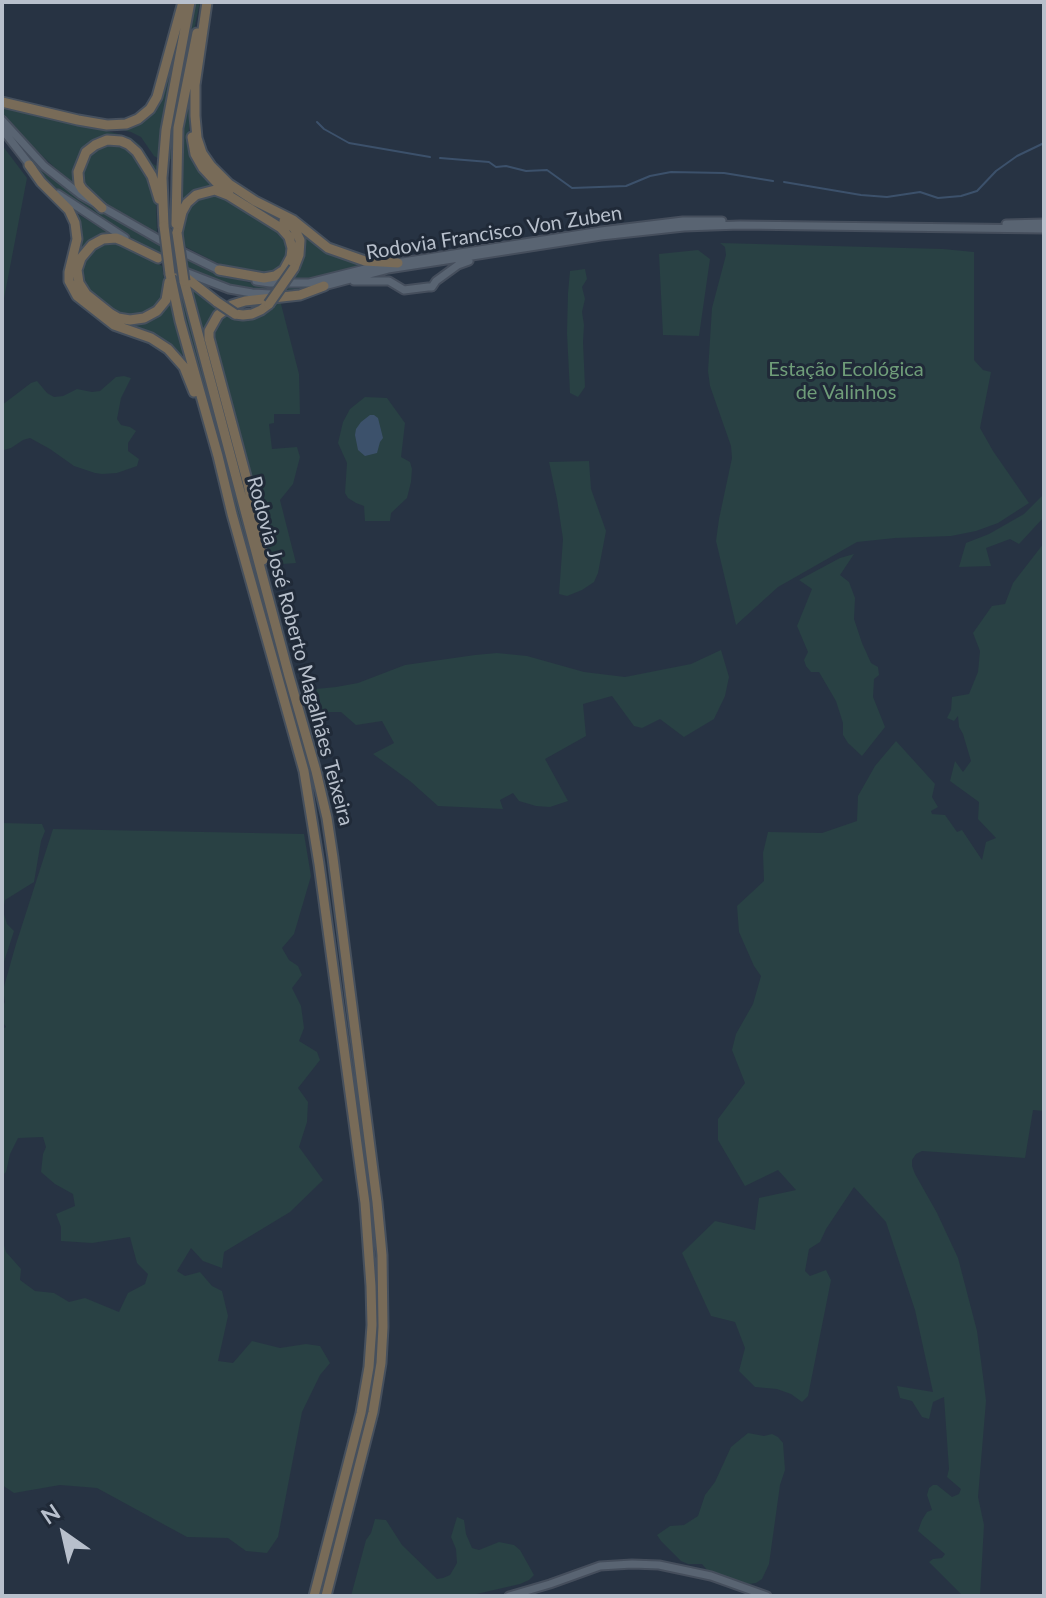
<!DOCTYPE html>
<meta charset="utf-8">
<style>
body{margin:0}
#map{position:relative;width:1046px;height:1598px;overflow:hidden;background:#273343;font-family:Lato,sans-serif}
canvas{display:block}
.frame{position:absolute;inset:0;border:4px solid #b8c0cc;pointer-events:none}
.north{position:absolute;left:24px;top:1494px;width:80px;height:80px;-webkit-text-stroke:6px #202a38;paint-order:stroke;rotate:326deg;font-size:22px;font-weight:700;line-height:32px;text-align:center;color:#b8c0cc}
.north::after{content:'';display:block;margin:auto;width:28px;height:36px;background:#b8c0cc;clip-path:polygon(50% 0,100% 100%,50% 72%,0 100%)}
</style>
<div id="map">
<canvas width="1046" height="1598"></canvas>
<div class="frame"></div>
<div class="north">N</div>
</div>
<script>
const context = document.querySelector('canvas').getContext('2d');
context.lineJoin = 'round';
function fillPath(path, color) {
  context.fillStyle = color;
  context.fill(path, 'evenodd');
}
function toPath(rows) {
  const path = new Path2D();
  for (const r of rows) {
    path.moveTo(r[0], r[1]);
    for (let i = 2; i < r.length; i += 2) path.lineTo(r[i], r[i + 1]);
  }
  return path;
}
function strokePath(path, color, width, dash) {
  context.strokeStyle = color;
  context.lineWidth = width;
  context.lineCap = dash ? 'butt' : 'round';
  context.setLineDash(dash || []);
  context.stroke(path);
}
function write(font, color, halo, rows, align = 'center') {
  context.font = font + ' Lato,sans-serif';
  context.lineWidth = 6;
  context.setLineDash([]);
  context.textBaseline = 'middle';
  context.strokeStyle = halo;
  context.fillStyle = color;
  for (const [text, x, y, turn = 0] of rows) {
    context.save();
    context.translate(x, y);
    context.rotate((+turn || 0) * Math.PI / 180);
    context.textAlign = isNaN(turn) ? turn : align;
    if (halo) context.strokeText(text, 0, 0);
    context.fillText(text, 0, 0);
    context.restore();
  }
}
fillPath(toPath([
 [193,2,200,2,181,92,173,159,168,159,169,124],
 [177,43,161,131,159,159,154,156,141,137,131,132,110,127,145,118,174,45],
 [193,71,189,131,191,149,222,189,210,189,180,211,182,143,186,107],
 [2,108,68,121,130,137,140,145,153,164,159,167,158,183,135,147,100,140,75,172,73,181,69,181,20,135,2,114],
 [8,131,44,170,67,189,106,214,185,258,216,272,247,282,275,286,310,286,287,291,254,291,222,284,188,270,141,245,61,193,36,168],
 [113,142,130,148,142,163,156,199,157,233,99,200,89,193,81,179,83,161,90,150],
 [2,145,27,178,2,309],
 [217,194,282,231,290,249,283,268,267,276,244,272,215,262,184,246,182,227,183,217,193,200],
 [74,212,112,234,91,242,75,280,127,322,170,299,184,353,180,358,127,328,72,283],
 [299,231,365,265,313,278,291,280,302,258],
 [119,241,162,266,166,291,158,306,144,315,119,316,91,294,80,276,81,262,99,242],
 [720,243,943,249,974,252,974,360,983,370,991,372,980,428,993,451,1029,503,998,523,976,531,951,536,895,538,857,542,778,587,736,625,716,541,719,519,732,458,731,446,710,386,708,371,712,308,726,255,725,247],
 [698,250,710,259,699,336,663,335,659,254],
 [585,269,587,279,582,287,585,299,582,312,584,325,583,342,585,387,578,397,570,393,567,333,568,293,570,271],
 [177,271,282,665,276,666,180,311,172,272],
 [194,287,220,309,208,327,246,485,247,503,191,289],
 [276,300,280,300,299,374,300,414,274,414,274,423,269,424,272,449,297,447,300,457,293,484,280,500,296,563,268,565,244,451,211,339,212,329,226,312,237,316],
 [124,376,131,378,121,398,117,419,121,425,130,427,136,431,128,443,128,451,139,459,137,466,117,473,102,474,95,473,74,466,50,449,30,438,23,440,11,448,4,450,2,447,2,405,31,383,37,381,47,393,54,397,63,396,77,389,92,392,100,391,116,377],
 [365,397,387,398,405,423,401,457,410,462,412,469,411,482,407,498,391,513,390,521,365,521,364,506,356,503,348,498,345,493,347,463,338,443,343,422,350,409],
 [589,461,591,489,606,531,598,573,594,582,582,590,567,596,559,594,563,539,557,499,549,462],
 [1044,494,1044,517,1019,544,1010,539,986,548,991,566,959,567,966,543,989,534,1024,514],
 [1044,543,1044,1111,1033,1110,1025,1158,922,1151,916,1154,912,1160,912,1166,915,1174,937,1213,958,1258,977,1331,984,1384,986,1401,978,1497,984,1525,980,1596,963,1596,929,1562,933,1559,942,1558,945,1554,918,1531,922,1520,927,1512,932,1510,927,1495,929,1488,933,1485,937,1485,952,1497,959,1494,961,1489,947,1477,949,1469,944,1397,933,1402,929,1419,922,1417,912,1401,900,1398,897,1386,933,1392,915,1310,886,1222,854,1187,826,1229,820,1242,809,1249,805,1271,810,1276,826,1270,831,1280,808,1396,802,1402,791,1394,777,1389,755,1387,739,1371,745,1348,735,1322,711,1316,682,1253,715,1221,755,1230,759,1198,796,1190,778,1170,745,1186,718,1140,718,1119,745,1083,732,1050,736,1034,753,1004,761,976,754,966,739,932,737,906,764,881,763,853,768,832,822,833,857,821,858,796,875,766,896,741,935,784,932,797,938,807,931,811,932,814,945,815,957,832,962,830,982,860,986,842,996,838,978,819,979,802,950,781,955,761,963,772,971,761,963,734,959,727,958,716,954,721,947,718,951,710,952,697,969,694,978,672,980,651,973,633,992,606,1005,604,1013,583],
 [854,554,840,575,849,582,855,598,854,619,862,643,871,663,878,667,879,675,874,679,873,697,885,727,862,756,848,743,843,735,843,723,836,701,819,672,811,672,806,666,804,660,808,652,797,626,812,589,799,580,840,558],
 [721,650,729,677,725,696,714,719,684,737,660,719,642,728,634,726,612,696,583,704,586,736,545,759,568,801,550,807,536,806,519,801,513,793,500,800,503,809,438,806,410,781,373,754,394,743,382,721,356,725,341,712,323,712,316,689,336,687,358,683,405,665,475,655,497,653,527,656,584,672,625,677,691,664],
 [2,823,42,824,45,831,41,841,34,882,5,900,3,911,7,924,14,931,2,968],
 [53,829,304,834,311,876,294,934,282,948,289,960,298,966,302,975,292,988,301,1006,304,1028,299,1041,317,1052,320,1060,298,1088,308,1102,307,1122,299,1147,323,1180,290,1212,224,1252,222,1268,203,1261,191,1248,177,1271,185,1276,200,1272,212,1286,222,1291,228,1316,218,1361,233,1363,252,1341,280,1348,306,1344,320,1346,330,1363,320,1375,302,1412,278,1537,267,1553,246,1551,228,1538,187,1537,97,1488,60,1485,14,1493,2,1485,2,1238,6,1252,21,1269,20,1280,35,1291,54,1293,69,1302,85,1298,119,1312,128,1293,145,1284,148,1274,137,1263,130,1237,92,1243,61,1241,61,1227,56,1214,75,1206,73,1194,55,1184,41,1172,43,1154,46,1147,43,1137,18,1138,10,1154,6,1172,2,1176,2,1029,6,1027,2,1021,2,1007,5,1002,3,990,16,944],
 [748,1433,764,1436,772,1434,778,1437,783,1443,785,1470,780,1485,769,1564,762,1579,756,1583,749,1584,721,1577,707,1570,702,1564,688,1564,681,1561,661,1541,657,1535,670,1526,684,1525,698,1516,705,1495,715,1482,731,1447],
 [457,1517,464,1520,466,1534,472,1548,479,1550,499,1542,514,1545,520,1550,534,1575,529,1580,520,1584,468,1596,351,1596,366,1540,371,1533,375,1519,386,1520,402,1545,437,1579,443,1578,450,1575,457,1563,456,1549,451,1537]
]), '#294144');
fillPath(toPath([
 [370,415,374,415,378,418,383,438,380,442,377,453,365,456,358,450,355,435,356,429,361,422]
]), '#3c516b');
strokePath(toPath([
 [317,122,324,129,349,143,430,157],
 [440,158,489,162,496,167,506,166,526,171,547,170,572,188,626,186,650,176,671,172,724,173,773,181],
 [784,182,861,195,887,197,920,192,938,198,961,196,977,191,996,171,1017,156,1044,143]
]), '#3c516b', 2);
const major = toPath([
 [2,120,44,166,81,195,172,247,221,271],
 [2,129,33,169],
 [58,194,125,238],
 [1006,224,1044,223],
 [180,270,229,289,252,293,272,294],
 [256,281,270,283,309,283,377,266,601,231,683,221,722,221],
 [354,281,389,281,404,290,428,287,432,287,436,281,458,265,469,261],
 [320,287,388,269,601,236,684,227,740,225,1044,229],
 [509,1596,550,1584,600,1566,632,1564,659,1565,711,1576,767,1596]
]);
const highway = toPath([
 [207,2,195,85,195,116,197,138,202,153,211,166,229,184,255,201,293,220,328,248,365,261,398,263],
 [2,102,78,120,107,125,126,124,138,119,150,109,157,97,183,2],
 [192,137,195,154,203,168,216,182,229,191],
 [29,165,41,182,69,210,75,223,77,239,69,272,69,281,77,296,114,325,151,338,168,349,184,367,194,392],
 [102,208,82,189,79,184,78,172,86,152,95,145,107,140,121,141,128,144,137,152,152,176,159,199],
 [284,221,294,228,300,240,299,255,294,268],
 [176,224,178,128,197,33],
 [164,226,162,178,166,130,190,2],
 [177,233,182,212,187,203,196,195,215,190,228,195,281,228,289,237,292,248,291,257,284,270,275,276,264,278,219,270],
 [158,258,121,240,116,238,103,239,92,245,81,258,77,270,79,283,86,294,111,314,118,318,130,320,144,318,157,311,166,300,169,282],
 [174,268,217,302],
 [170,274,180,321,218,456,232,514,304,771,319,864,365,1203,371,1286,372,1325,369,1367,361,1413,314,1596],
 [184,281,289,676,316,771,327,818,333,858,377,1202,382,1255,383,1327,381,1363,373,1412,326,1596],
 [235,314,243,315,252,314,261,310,269,304],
 [263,560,248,484,209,338,209,331,218,315,232,305,245,301,300,295,324,286]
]);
strokePath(major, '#454e5c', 11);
strokePath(highway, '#46505d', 13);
strokePath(major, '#596472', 7);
strokePath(highway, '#786b58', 9);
const highwayBridge = toPath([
 [164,226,170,274],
 [177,233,184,281],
 [217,302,235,314],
 [269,304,294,268]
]);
strokePath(highwayBridge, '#46505d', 13, []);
strokePath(highwayBridge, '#786b58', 9);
write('20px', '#b8c0cc', '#202a38', [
 ["Rodovia Francisco Von Zuben",494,233,-9],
 ["Rodovia José Roberto Magalhães Teixeira",300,651,75]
]);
write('20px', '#6f9d79', '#202a38', [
 ["Estação Ecológica",846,370],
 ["de Valinhos",846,393]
]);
</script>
